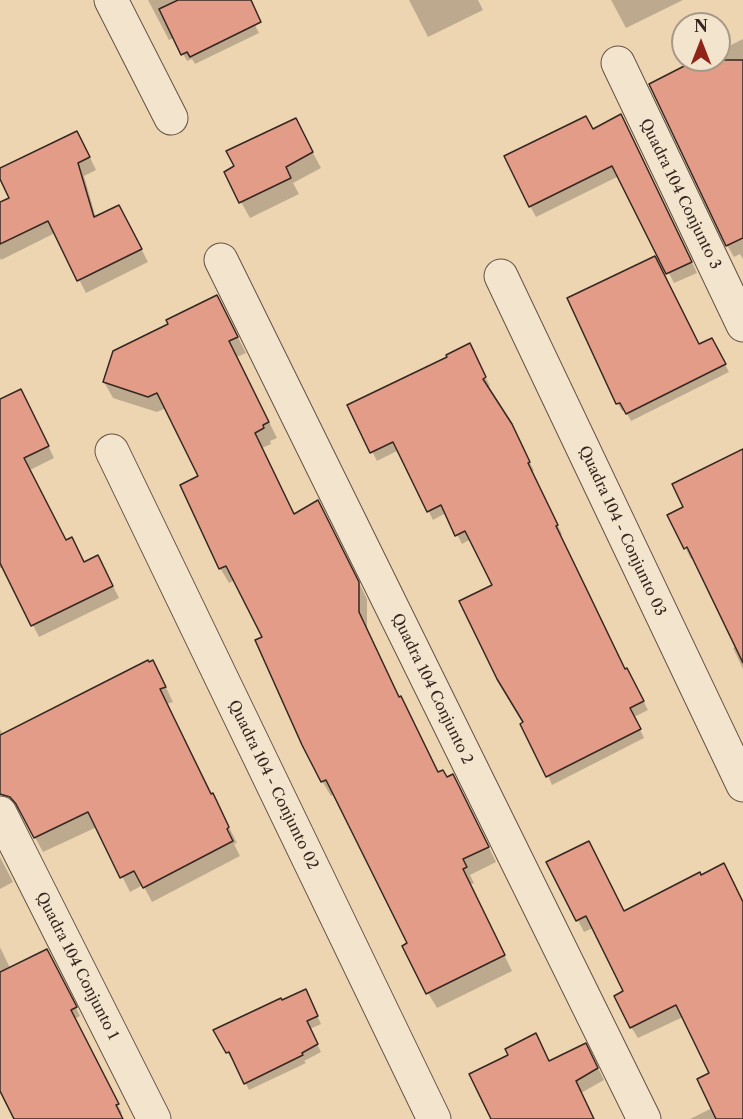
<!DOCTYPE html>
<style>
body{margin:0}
#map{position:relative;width:743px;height:1119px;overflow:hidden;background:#edd5b2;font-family:"Libre Caslon Text",serif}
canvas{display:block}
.north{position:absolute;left:671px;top:12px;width:60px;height:60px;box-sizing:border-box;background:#f3e4cd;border:2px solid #a79888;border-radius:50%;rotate:0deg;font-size:16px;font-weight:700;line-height:24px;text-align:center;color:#352721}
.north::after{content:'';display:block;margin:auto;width:21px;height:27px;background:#8f2418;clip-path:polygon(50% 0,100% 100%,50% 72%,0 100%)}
</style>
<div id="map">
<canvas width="743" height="1119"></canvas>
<div class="north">N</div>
</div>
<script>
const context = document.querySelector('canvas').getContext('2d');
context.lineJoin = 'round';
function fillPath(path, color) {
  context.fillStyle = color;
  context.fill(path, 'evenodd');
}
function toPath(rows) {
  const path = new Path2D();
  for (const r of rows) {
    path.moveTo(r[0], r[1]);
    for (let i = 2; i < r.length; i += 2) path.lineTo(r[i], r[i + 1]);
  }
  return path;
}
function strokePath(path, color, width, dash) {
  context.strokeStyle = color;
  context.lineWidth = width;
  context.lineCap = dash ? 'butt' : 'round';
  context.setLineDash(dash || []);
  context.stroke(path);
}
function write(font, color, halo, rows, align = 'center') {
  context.font = font + ' "Libre Caslon Text",serif';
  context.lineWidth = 4.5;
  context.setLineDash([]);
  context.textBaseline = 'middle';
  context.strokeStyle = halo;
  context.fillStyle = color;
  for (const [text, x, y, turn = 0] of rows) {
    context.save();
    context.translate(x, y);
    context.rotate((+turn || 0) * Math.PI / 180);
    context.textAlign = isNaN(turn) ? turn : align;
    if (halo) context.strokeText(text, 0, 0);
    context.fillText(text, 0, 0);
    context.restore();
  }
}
fillPath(toPath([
 [148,0,242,0,259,33,195,64,192,59,187,61,174,38,169,40],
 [409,0,478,0,483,10,428,37],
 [611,0,683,0,626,28],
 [743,39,743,259,740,254,734,257,727,245,700,60,719,60,719,51],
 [621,116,697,273,674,283,619,176,536,217,530,206,593,131],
 [304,136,321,168,293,183,299,194,250,218,241,202],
 [84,145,96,170,84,176,96,218,126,219,148,262,86,293,55,233,1,260,0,258,0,204,11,198,0,175,0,169],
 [225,312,246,353,237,357,277,438,270,441,271,444,262,448,295,516,326,517,367,599,367,629,400,699,409,713,439,774,461,791,496,862,470,875,474,883,470,885,512,971,437,1008,428,993,409,944,335,794,331,796,322,781,264,638,235,580,229,583,220,568,200,477,166,408,157,412,113,398,104,382],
 [699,346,716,347,729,372,631,421,625,410,622,411,618,404],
 [474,354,490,386,487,388,516,434,534,471,531,472,562,534,560,535,625,671,632,678,648,710,634,717,644,738,552,785,525,723,494,586,471,539,462,544,446,513,433,520,399,450,377,461,349,406],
 [0,401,27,402,54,458,30,470,66,541,84,563,104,568,119,598,39,637,4,568,0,568],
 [743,456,743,669,733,648,737,646,694,558,691,559,669,516,685,507],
 [161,677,173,702,167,704,237,843,234,844,240,856,152,902,143,885,130,892,97,827,43,852,24,817,20,812,8,809,0,796,0,729,3,735],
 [0,857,13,882,0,889],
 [548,862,624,912,743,910,743,1119,690,1119,712,1108,711,1074,683,1017,638,1038,631,1027,625,992,593,928,584,932],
 [0,947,10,968,52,959,80,1016,75,1019,122,1113,119,1114,122,1119,14,1119,0,1090],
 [309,999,321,1024,310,1029,321,1052,304,1061,306,1063,249,1090,234,1059,232,1060,215,1031,282,1002],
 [592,1056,604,1080,581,1093,594,1119,493,1119,550,1062]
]), '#0003');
const building = toPath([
 [178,0,251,0,261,22,190,57,187,52,181,55,159,9,178,0],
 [696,60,743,60,743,238,726,246,649,84,696,60],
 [621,114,692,262,666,274,612,166,529,207,504,156,586,116,593,129,621,114],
 [296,118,313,152,286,167,291,178,239,203,224,172,234,166,226,151,296,118],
 [77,131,90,157,78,163,94,217,119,205,142,249,77,281,48,221,0,244,0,202,9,198,0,179,0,168,77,131],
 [655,256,699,344,712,338,726,364,626,414,620,403,616,404,567,298,655,256],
 [217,295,238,337,229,341,269,422,263,425,264,428,255,433,294,514,318,500,359,582,359,612,399,697,401,696,438,772,443,770,447,777,453,774,489,847,463,859,467,867,463,869,505,955,426,994,402,946,407,943,326,780,321,782,302,745,255,640,262,637,226,566,219,569,180,485,198,476,157,393,148,397,103,382,113,351,168,324,166,320,217,295],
 [470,343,486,377,483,379,512,424,530,462,528,463,558,525,556,526,587,590,625,669,627,668,644,701,630,708,641,729,546,777,520,724,523,722,497,679,459,601,492,585,465,531,455,536,441,505,427,512,393,442,370,453,347,405,447,357,446,355,470,343],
 [21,389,49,446,24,458,66,540,72,537,84,562,98,555,113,586,31,626,0,563,0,399,21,389],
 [743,449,743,663,687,547,684,549,667,515,683,507,672,484,743,449],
 [148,660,149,662,153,660,166,687,160,689,211,794,213,793,229,827,227,829,233,841,143,888,134,871,120,878,88,812,34,838,16,804,10,797,0,794,0,735,148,660],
 [589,841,624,911,700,872,701,875,724,863,743,902,743,1119,716,1119,697,1079,709,1073,676,1005,630,1028,614,996,623,991,586,916,576,921,546,862,589,841],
 [47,949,77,1007,71,1010,119,1104,116,1105,123,1119,14,1119,0,1091,0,972,47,949],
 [306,989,318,1016,307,1021,318,1044,302,1053,303,1055,244,1084,229,1052,226,1053,213,1030,281,998,282,1000,306,989],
 [536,1033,549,1061,586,1043,598,1068,576,1081,594,1119,491,1119,469,1074,508,1055,505,1049,536,1033]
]);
fillPath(building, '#e29c88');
strokePath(building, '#352721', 1.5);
const minor = toPath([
 [111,0,171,118],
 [618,63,743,325],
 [221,260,644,1119],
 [501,276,743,785],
 [112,451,434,1119],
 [0,813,154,1119]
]);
strokePath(minor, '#635245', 35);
strokePath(minor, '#f3e4cd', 33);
write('15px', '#352721', '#f3e4cd', [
 ["Quadra 104 Conjunto 3",680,194,64],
 ["Quadra 104 - Conjunto 03",622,531,65],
 ["Quadra 104 Conjunto 2",432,689,64],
 ["Quadra 104 - Conjunto 02",273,785,64],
 ["Quadra 104 Conjunto 1",77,966,63]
]);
</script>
